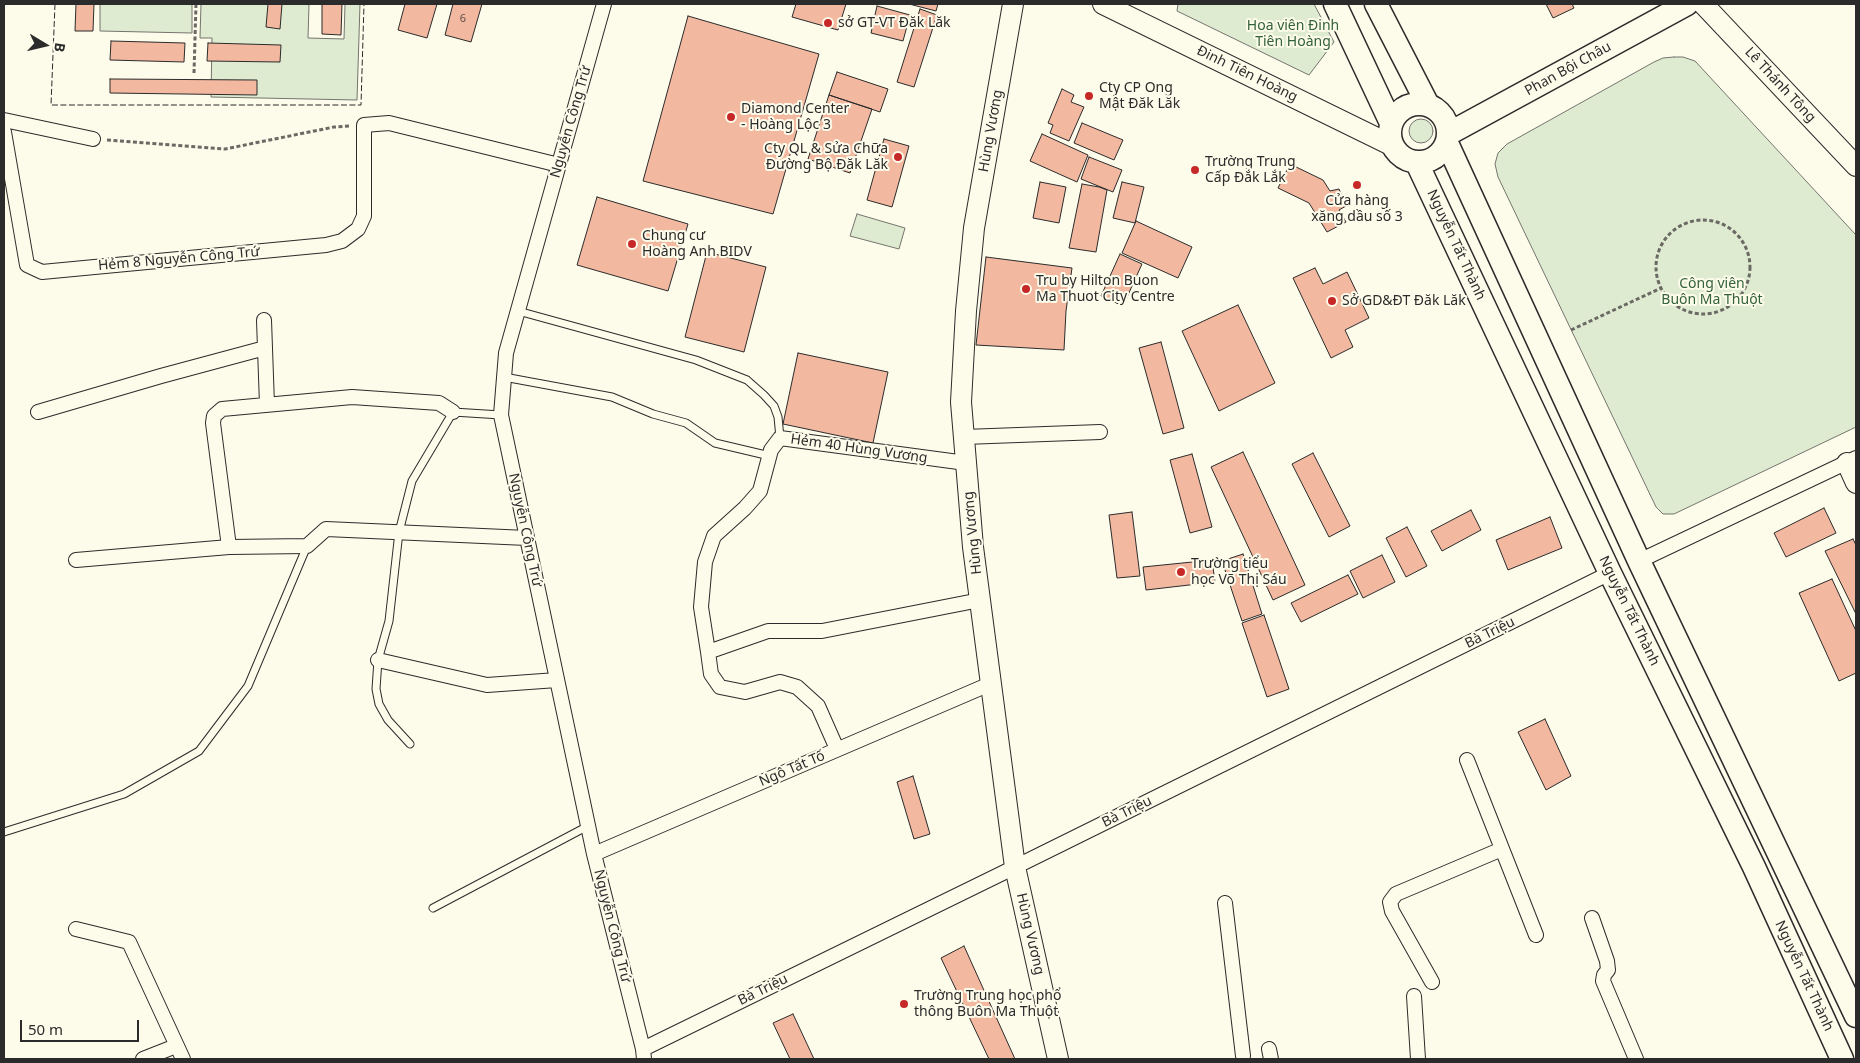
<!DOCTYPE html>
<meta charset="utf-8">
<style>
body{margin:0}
#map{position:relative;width:1860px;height:1063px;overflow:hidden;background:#fdfbea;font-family:"Noto Sans",sans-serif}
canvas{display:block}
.frame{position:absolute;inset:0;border:5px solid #2b2b2b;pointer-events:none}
.north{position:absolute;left:20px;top:20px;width:50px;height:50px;-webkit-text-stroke:4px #fdfbea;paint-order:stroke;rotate:99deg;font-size:14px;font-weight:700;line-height:20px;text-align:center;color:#2b2b2b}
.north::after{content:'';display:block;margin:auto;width:18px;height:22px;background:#2b2b2b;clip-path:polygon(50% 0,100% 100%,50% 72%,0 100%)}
.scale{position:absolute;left:20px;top:1020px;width:119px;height:22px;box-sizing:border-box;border:2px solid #2b2b2b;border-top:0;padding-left:6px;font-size:15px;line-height:18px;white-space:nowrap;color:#2b2b2b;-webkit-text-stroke:4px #fdfbea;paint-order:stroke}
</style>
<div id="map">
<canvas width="1860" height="1063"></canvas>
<div class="frame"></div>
<div class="north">B</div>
<div class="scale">50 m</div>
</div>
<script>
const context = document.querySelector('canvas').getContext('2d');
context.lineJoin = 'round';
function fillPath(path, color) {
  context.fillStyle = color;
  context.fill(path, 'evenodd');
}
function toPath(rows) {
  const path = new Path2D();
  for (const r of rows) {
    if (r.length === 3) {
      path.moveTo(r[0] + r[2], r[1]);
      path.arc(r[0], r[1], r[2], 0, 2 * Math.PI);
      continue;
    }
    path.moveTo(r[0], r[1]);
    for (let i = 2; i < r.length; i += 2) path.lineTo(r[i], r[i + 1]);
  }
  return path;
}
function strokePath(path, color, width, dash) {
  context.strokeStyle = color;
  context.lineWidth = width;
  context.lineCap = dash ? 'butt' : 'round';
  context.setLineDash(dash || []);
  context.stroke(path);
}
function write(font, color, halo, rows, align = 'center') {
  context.font = font + ' "Noto Sans",sans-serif';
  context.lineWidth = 4;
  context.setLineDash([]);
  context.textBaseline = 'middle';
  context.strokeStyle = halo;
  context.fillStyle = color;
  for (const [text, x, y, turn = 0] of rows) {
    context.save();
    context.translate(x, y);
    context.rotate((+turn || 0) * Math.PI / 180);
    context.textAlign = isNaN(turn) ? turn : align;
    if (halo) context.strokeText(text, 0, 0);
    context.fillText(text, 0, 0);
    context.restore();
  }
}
const green = toPath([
 [100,4,192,4,192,33,100,31,100,4],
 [201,4,309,4,308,38,344,39,345,4,360,4,357,100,211,97,212,38,200,38,201,4],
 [1178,4,1314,4,1334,42,1309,75,1177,11,1178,4],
 [1674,57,1683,57,1695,61,1856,235,1856,427,1674,514,1663,514,1656,507,1498,177,1495,164,1498,153,1507,144,1654,62,1663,58,1674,57],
 [1421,131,12],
 [857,214,905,228,899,249,850,236,857,214]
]);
fillPath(green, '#deebd1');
strokePath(green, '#74746e', 1);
const building = toPath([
 [76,4,94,4,93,31,75,31,76,4],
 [268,4,282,4,280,29,266,27,268,4],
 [322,4,342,4,341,35,322,34,322,4],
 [405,4,437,4,427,38,398,30,405,4],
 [453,4,482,4,471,42,445,35,453,4],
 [796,4,846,4,838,30,792,17,796,4],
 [909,4,938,4,936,11,909,4],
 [1546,4,1572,4,1574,8,1553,18,1546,4],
 [877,6,910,15,903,41,871,33,877,6],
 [920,9,937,15,914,87,897,82,920,9],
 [688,16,819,54,773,214,643,181,688,16],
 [111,41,185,43,184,62,110,60,111,41],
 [208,43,281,45,280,62,207,61,208,43],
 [837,72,888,89,880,112,829,95,837,72],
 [110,79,257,80,257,95,110,93,110,79],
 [1062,89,1074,95,1071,102,1084,107,1069,141,1050,133,1053,125,1048,123,1062,89],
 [829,95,872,109,850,173,808,159,829,95],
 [1082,123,1123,140,1114,160,1074,143,1082,123],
 [1042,134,1088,155,1077,182,1030,161,1042,134],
 [884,139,909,146,892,207,867,200,884,139],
 [1089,157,1122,170,1113,192,1081,179,1089,157],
 [1290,164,1323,180,1330,191,1339,189,1346,206,1339,210,1346,222,1327,232,1309,203,1278,188,1290,164],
 [1040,182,1066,187,1059,223,1033,218,1040,182],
 [1122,182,1144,187,1135,223,1113,218,1122,182],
 [1082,184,1099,187,1107,190,1096,252,1069,248,1082,184],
 [597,197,688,224,668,291,577,265,597,197],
 [1136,221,1192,247,1178,278,1122,253,1136,221],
 [707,252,766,267,744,352,685,337,707,252],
 [1120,254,1142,264,1123,306,1101,296,1120,254],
 [986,257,1072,268,1066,311,1064,350,976,345,986,257],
 [1315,268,1323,284,1347,272,1369,318,1345,330,1353,347,1331,358,1293,278,1315,268],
 [1238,305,1275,383,1219,411,1182,331,1238,305],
 [1161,342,1184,428,1163,434,1139,348,1161,342],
 [798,353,888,372,873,443,783,424,798,353],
 [1243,452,1305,585,1273,600,1211,467,1243,452],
 [1313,453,1350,526,1329,537,1292,464,1313,453],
 [1192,454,1212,527,1190,533,1170,460,1192,454],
 [1824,508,1836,533,1786,557,1774,533,1824,508],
 [1471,510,1481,530,1442,551,1431,531,1471,510],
 [1132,512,1140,576,1117,578,1109,515,1132,512],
 [1550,517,1562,548,1508,570,1496,540,1550,517],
 [1407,527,1427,566,1406,577,1386,538,1407,527],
 [1853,539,1856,545,1856,614,1825,551,1853,539],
 [1243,554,1262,614,1242,621,1222,561,1243,554],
 [1382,555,1395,582,1363,598,1350,571,1382,555],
 [1212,560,1215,582,1146,590,1143,567,1212,560],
 [1348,575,1358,594,1301,622,1291,603,1348,575],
 [1832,579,1856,631,1856,673,1839,681,1799,593,1832,579],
 [1264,615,1289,689,1267,697,1242,623,1264,615],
 [1545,719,1571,776,1546,790,1518,732,1545,719],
 [913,776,930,834,914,839,897,782,913,776],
 [964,946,1015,1059,989,1059,941,958,964,946],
 [793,1014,814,1059,790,1059,773,1023,793,1014]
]);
fillPath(building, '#f2b8a0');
strokePath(building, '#2b2b2b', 1);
const lane = toPath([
 [518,311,696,360,747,380,764,395,774,406,778,417,780,438],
 [504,377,612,397,653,414,686,423,715,443,770,456],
 [410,744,388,720,379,704,376,689,378,660,389,621,399,532,412,481,453,412,501,415],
 [4,832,124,794,199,751,248,686,307,546],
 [433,908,588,826]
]);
const street = toPath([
 [604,4,506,353,501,415,594,854,643,1049,644,1059],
 [4,120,93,139],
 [4,132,27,265,42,272,326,245,342,241,358,229,364,216,364,125,389,123,559,165],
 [264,320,267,405],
 [38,412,161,376,265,348],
 [964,437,1100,432],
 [229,547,213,423,214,416,222,409,352,397,439,403,453,412],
 [76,560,229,547,307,546,326,529,527,538],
 [1639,561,1856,458],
 [708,652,701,607,705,562,714,536,745,508,760,491,771,450,780,438,966,463],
 [378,660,487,685,557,680],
 [837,749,818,706,797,687,780,682,745,692,720,687,711,674,708,652,768,631,822,631,980,600],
 [1467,760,1536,935],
 [594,854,990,684],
 [1225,903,1243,1056],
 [1592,918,1607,961,1608,970,1604,975,1603,981,1636,1059],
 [76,929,129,942,183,1059],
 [1432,982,1392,911,1390,902,1396,894,1502,849],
 [1414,996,1418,1059],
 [643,1049,1015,867,1610,573],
 [1269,1049,1271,1059],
 [143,1059,176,1046]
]);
const secondary = toPath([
 [1013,4,974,228,966,311,961,402,973,547,1015,867,1058,1059],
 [1103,4,1391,145],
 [1703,4,1856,166],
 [1847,463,1856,483]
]);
const primary = toPath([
 [1335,4,1391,123],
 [1376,4,1428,105],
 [1419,133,29],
 [1448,134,1687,4],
 [1447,143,1639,561,1856,1016],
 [1417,163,1610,573,1754,867,1842,1059]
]);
strokePath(lane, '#2b2b2b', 9);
strokePath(street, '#2b2b2b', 16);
strokePath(secondary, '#2b2b2b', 22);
strokePath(primary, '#2b2b2b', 25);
strokePath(toPath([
 [194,73,196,4],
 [107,140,225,149,334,127,351,126],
 [1703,267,47],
 [1571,330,1661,288]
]), '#6a6964', 3, [4, 2.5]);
strokePath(lane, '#fdfbea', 7);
strokePath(street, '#fdfbea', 14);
strokePath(secondary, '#fdfbea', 20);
strokePath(primary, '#fdfbea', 22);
strokePath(toPath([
 [55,4,51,105,361,105,364,4]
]), '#2b2b2b', 1, [6, 2.5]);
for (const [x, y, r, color] of [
 [828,23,5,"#c62828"],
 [1089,96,5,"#c62828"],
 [731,117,5,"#c62828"],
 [898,157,5,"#c62828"],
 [1195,170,5,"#c62828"],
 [1357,185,5,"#c62828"],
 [632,244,5,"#c62828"],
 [1026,289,5,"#c62828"],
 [1332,301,5,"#c62828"],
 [1181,572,5,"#c62828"],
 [904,1004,5,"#c62828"]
]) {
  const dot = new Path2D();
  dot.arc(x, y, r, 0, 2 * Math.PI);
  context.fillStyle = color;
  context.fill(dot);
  strokePath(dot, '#fdfbea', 2);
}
write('11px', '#5d4e48', null, [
 ["6",463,19]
]);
write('14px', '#2b2b2b', '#fdfbea', [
 ["sở GT-VT Đăk Lăk",838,23],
 ["Cty CP Ong",1099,88],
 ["Mật Đăk Lăk",1099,104],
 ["Diamond Center",741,109],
 ["- Hoàng Lộc 3",741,125],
 ["Cty QL & Sửa Chữa",888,149,"right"],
 ["Đường Bộ Đăk Lăk",888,165,"right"],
 ["Trường Trung",1205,162],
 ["Cấp Đắk Lắk",1205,178],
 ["Cửa hàng",1357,201,"center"],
 ["xăng dầu số 3",1357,217,"center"],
 ["Chung cư",642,236],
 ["Hoàng Anh BIDV",642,252],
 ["Tru by Hilton Buon",1036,281],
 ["Ma Thuot City Centre",1036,297],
 ["Sở GD&ĐT Đăk Lăk",1342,301],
 ["Trường tiểu",1191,564],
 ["học Võ Thị Sáu",1191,580],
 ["Trường Trung học phổ",914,996],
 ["thông Buôn Ma Thuột",914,1012]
], 'left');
write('14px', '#34623c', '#fdfbea', [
 ["Hoa viên Đinh",1293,26],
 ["Tiên Hoàng",1293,42],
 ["Công viên",1712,284],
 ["Buôn Ma Thuột",1712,300]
]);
write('14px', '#2b2b2b', '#fdfbea', [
 ["Phan Bội Châu",1568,69,-29],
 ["Đinh Tiên Hoàng",1247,74,26],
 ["Lê Thánh Tông",1780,85,47],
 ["Nguyễn Công Trứ",571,122,-74],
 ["Hùng Vương",991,131,-80],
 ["Nguyễn Tất Thành",1456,245,65],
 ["Hẻm 8 Nguyễn Công Trứ",179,259,-5],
 ["Hẻm 40 Hùng Vương",859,449,8],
 ["Nguyễn Công Trứ",525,530,78],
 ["Hùng Vương",973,533,-96],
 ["Nguyễn Tất Thành",1629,611,64],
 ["Bà Triệu",1490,633,-26],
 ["Ngô Tất Tố",792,769,-23],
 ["Bà Triệu",1127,812,-26],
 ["Nguyễn Công Trứ",612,926,76],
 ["Hùng Vương",1030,934,77],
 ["Nguyễn Tất Thành",1804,976,65],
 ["Bà Triệu",763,990,-26]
]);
</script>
